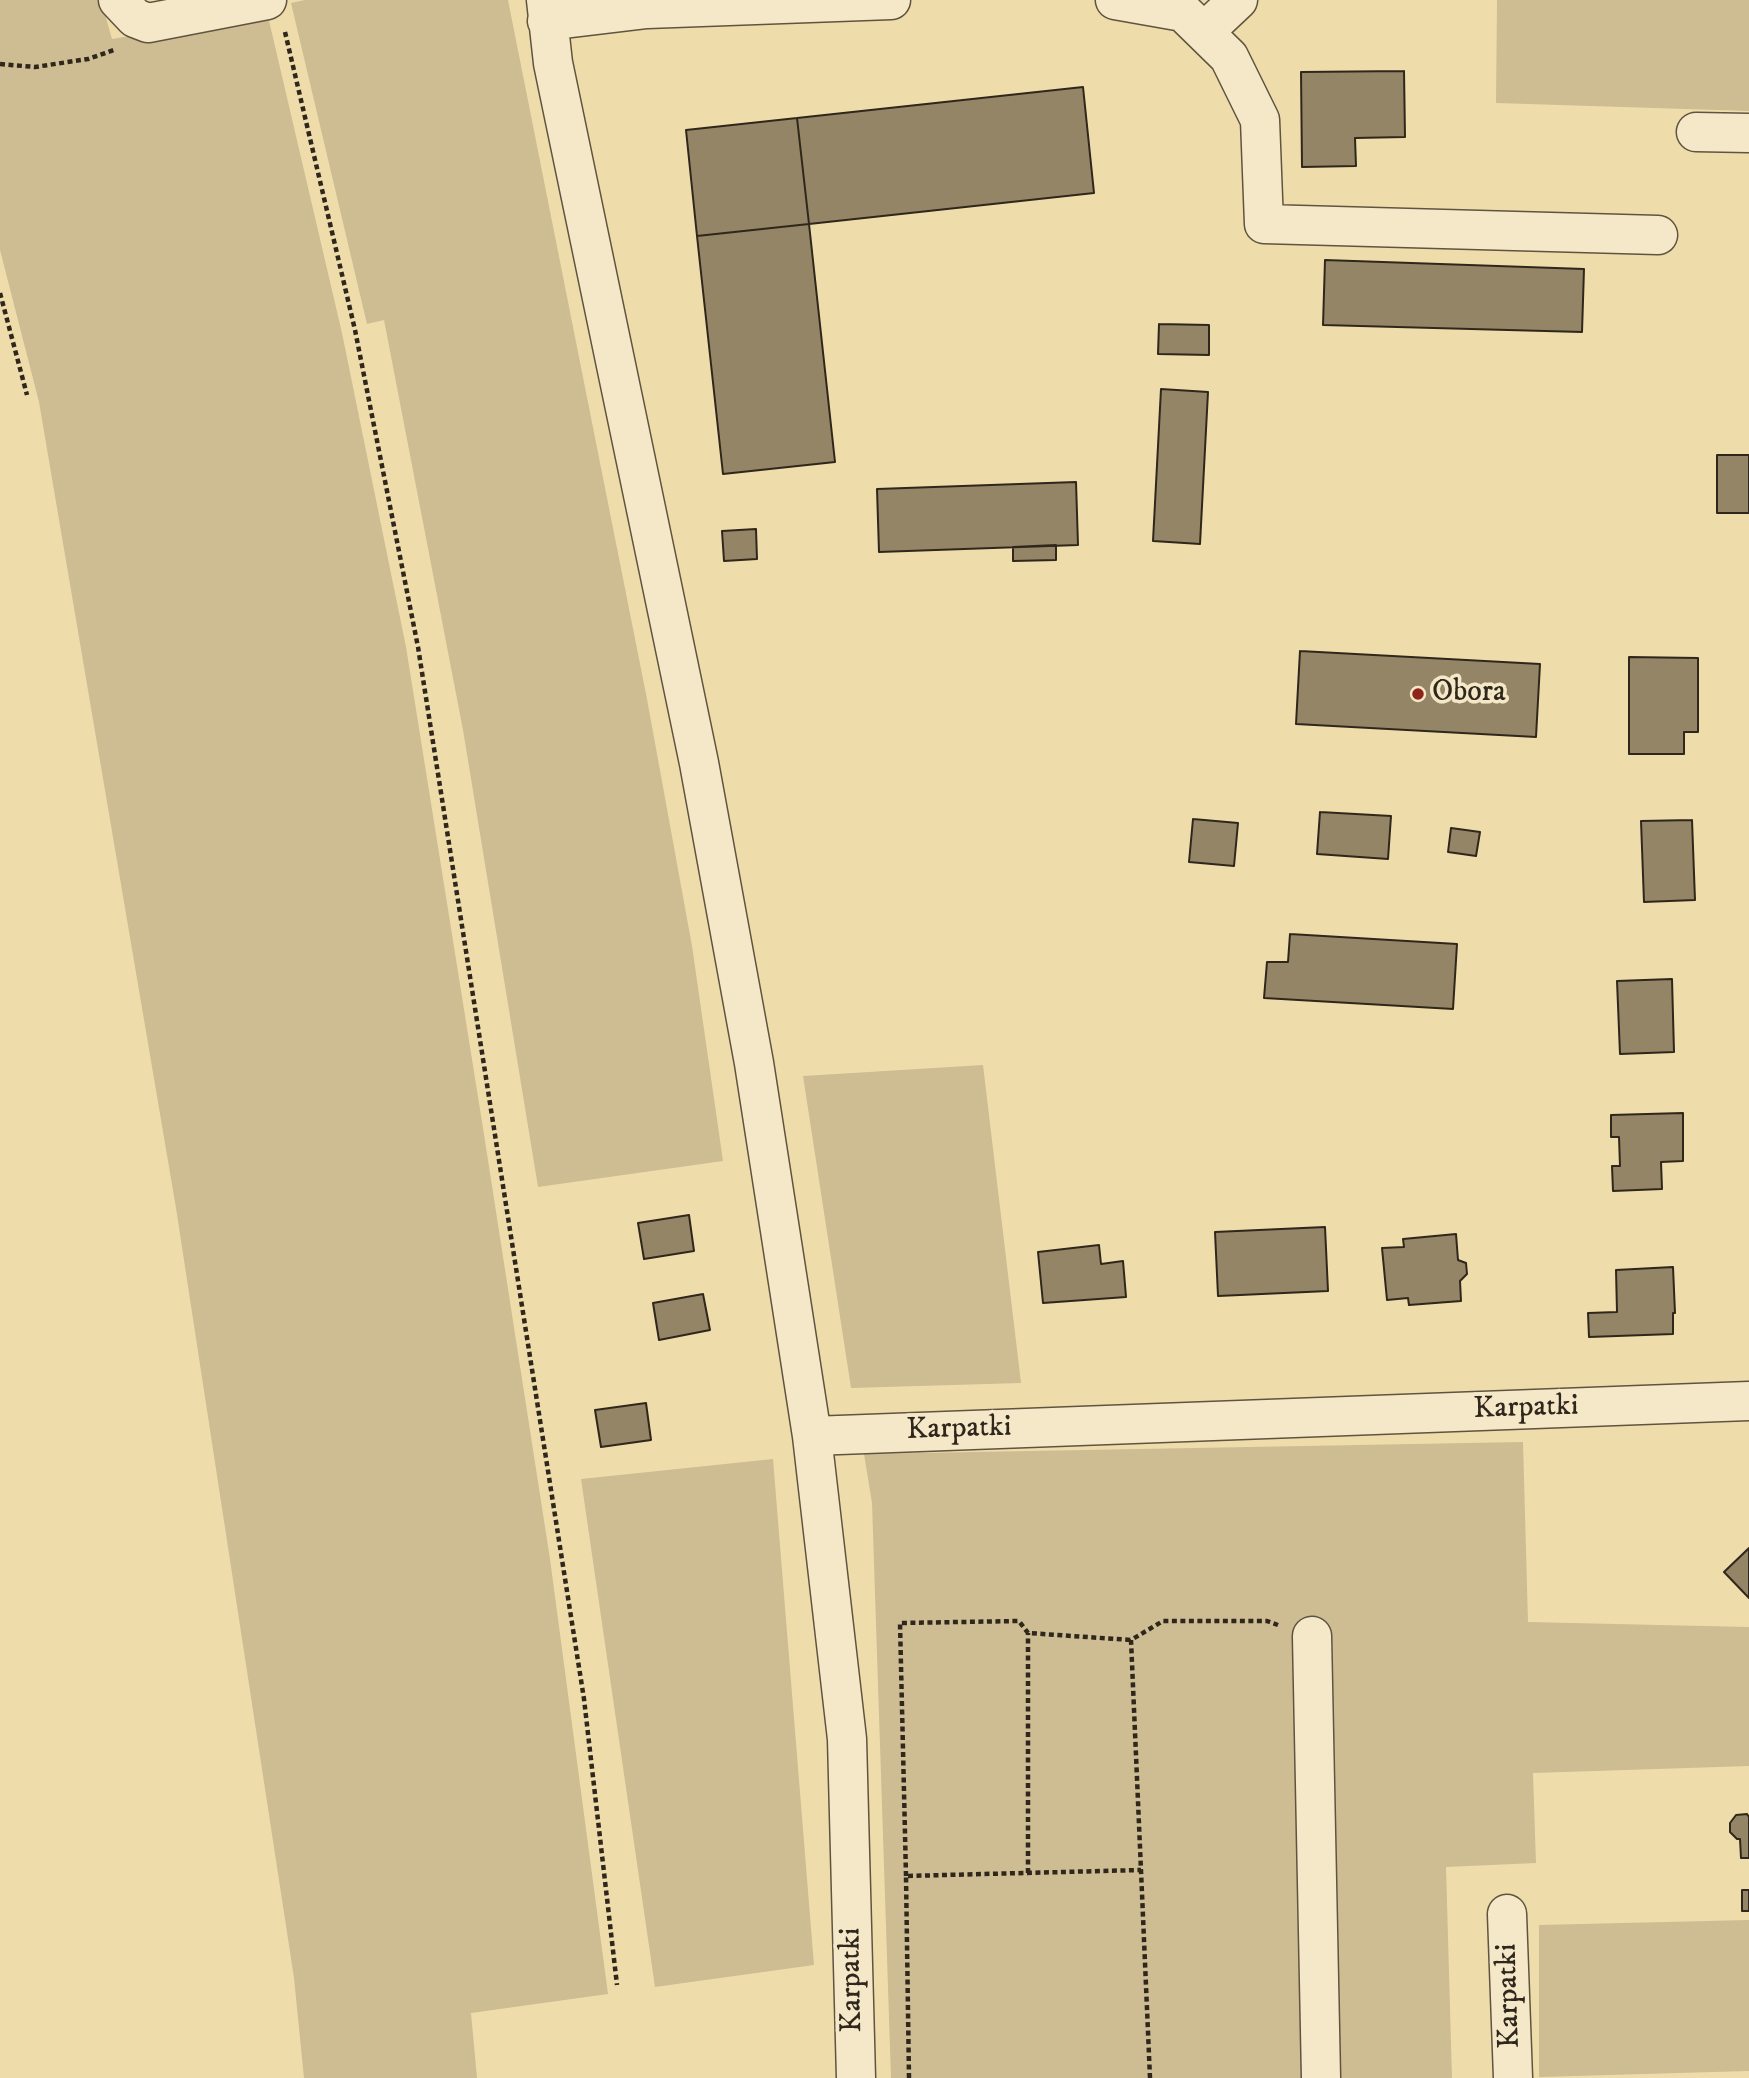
<!DOCTYPE html>
<style>
body{margin:0}
canvas{display:block;background:#eedcab}
</style>
<canvas width="1749" height="2078"></canvas>
<script>
const context = document.querySelector('canvas').getContext('2d');
context.lineJoin = 'round';
function fillPath(path, color) {
  context.fillStyle = color;
  context.fill(path, 'evenodd');
}
function toPath(rows) {
  const path = new Path2D();
  for (const r of rows) {
    path.moveTo(r[0], r[1]);
    for (let i = 2; i < r.length; i += 2) path.lineTo(r[i], r[i + 1]);
  }
  return path;
}
function strokePath(path, color, width, dash) {
  context.strokeStyle = color;
  context.lineWidth = width;
  context.lineCap = dash ? 'butt' : 'round';
  context.setLineDash(dash || []);
  context.stroke(path);
}
function write(font, color, halo, rows, align = 'center') {
  context.font = font + ' "IM FELL DW Pica",serif';
  context.lineWidth = 7;
  context.setLineDash([]);
  context.textBaseline = 'middle';
  context.strokeStyle = halo;
  context.fillStyle = color;
  for (const [text, x, y, turn = 0] of rows) {
    context.save();
    context.translate(x, y);
    context.rotate((+turn || 0) * Math.PI / 180);
    context.textAlign = isNaN(turn) ? turn : align;
    if (halo) context.strokeText(text, 0, 0);
    context.fillText(text, 0, 0);
    context.restore();
  }
}
fillPath(toPath([
 [0,0,101,0,112,39,267,12,342,333,406,647,483,1128,550,1559,608,1994,471,2013,477,2078,304,2078,294,1978,176,1208,39,402,0,250],
 [305,0,508,0,647,699,692,946,723,1161,538,1187,463,730,384,320,367,324,291,3],
 [1497,0,1749,0,1749,111,1496,103],
 [983,1065,1021,1383,851,1388,803,1076],
 [1523,1442,1528,1622,1749,1627,1749,1766,1533,1773,1536,1863,1446,1867,1452,2078,891,2078,872,1503,864,1454],
 [773,1459,814,1965,655,1987,581,1479],
 [1749,1920,1749,2071,1539,2077,1539,1925]
]), '#cebd93');
const building = toPath([
 [1404,71,1405,137,1355,138,1356,166,1302,167,1301,72,1404,71],
 [1083,87,1094,193,809,224,797,118,1083,87],
 [797,118,809,224,697,236,686,130,797,118],
 [809,224,835,462,723,474,697,236,809,224],
 [1325,260,1584,269,1582,332,1323,325,1325,260],
 [1159,324,1209,325,1209,355,1158,354,1159,324],
 [1161,389,1208,392,1200,544,1153,541,1161,389],
 [1717,455,1749,455,1749,513,1717,513,1717,455],
 [1076,482,1078,545,879,552,877,489,1076,482],
 [756,529,757,559,724,561,722,531,756,529],
 [1056,545,1056,560,1013,561,1013,547,1056,545],
 [1300,651,1540,664,1536,737,1296,724,1300,651],
 [1629,657,1698,658,1698,732,1684,732,1684,754,1629,754,1629,657],
 [1320,812,1391,816,1388,859,1317,854,1320,812],
 [1193,819,1238,823,1234,866,1189,862,1193,819],
 [1692,820,1695,900,1644,902,1641,821,1692,820],
 [1451,828,1480,832,1476,856,1448,852,1451,828],
 [1290,934,1457,944,1453,1009,1264,998,1267,962,1288,962,1290,934],
 [1672,979,1674,1052,1620,1054,1617,981,1672,979],
 [1683,1113,1683,1161,1661,1162,1662,1189,1613,1191,1612,1166,1620,1166,1619,1137,1611,1137,1611,1115,1683,1113],
 [689,1215,694,1251,644,1259,638,1223,689,1215],
 [1325,1227,1328,1291,1218,1296,1215,1232,1325,1227],
 [1456,1234,1458,1260,1466,1263,1467,1274,1460,1281,1461,1301,1409,1305,1408,1298,1387,1300,1382,1248,1404,1247,1403,1239,1456,1234],
 [1099,1245,1101,1264,1123,1261,1126,1297,1043,1303,1038,1252,1099,1245],
 [1673,1267,1675,1313,1673,1313,1673,1334,1589,1337,1588,1313,1617,1312,1616,1270,1673,1267],
 [703,1294,710,1330,659,1340,653,1303,703,1294],
 [646,1403,651,1440,601,1447,595,1410,646,1403],
 [1749,1548,1749,1598,1724,1572,1749,1548],
 [1747,1814,1749,1817,1749,1858,1741,1858,1740,1839,1737,1839,1730,1832,1730,1823,1736,1815,1747,1814],
 [1742,1890,1749,1890,1749,1911,1742,1911,1742,1890]
]);
fillPath(building, '#938566');
strokePath(building, '#30271c', 2);
const minor = toPath([
 [118,0,135,18,148,23,267,0],
 [546,0,553,63,699,763,754,1063,812,1436,847,1739,856,2078],
 [1115,0,1183,12,1229,57,1260,120,1264,224,1658,235],
 [547,21,647,9,891,0],
 [1204,32,1238,0],
 [1696,132,1749,133],
 [812,1436,1749,1401],
 [1312,1636,1321,2078],
 [1507,1914,1513,2078]
]);
strokePath(minor, '#605440', 41);
strokePath(toPath([
 [285,32,355,330,418,647,584,1699,617,1985],
 [0,64,35,67,88,59,114,50],
 [0,293,27,395],
 [1028,1873,1028,1633],
 [906,1876,900,1623,1019,1621,1028,1633,1131,1640],
 [909,2078,906,1876,1141,1870],
 [1150,2078,1131,1640,1163,1621,1267,1621,1278,1625]
]), '#30271c', 4.5, [5, 3.5]);
strokePath(minor, '#f4e8c8', 38);
for (const [x, y, r, color] of [
 [1418,694,7,"#8f2418"]
]) {
  const dot = new Path2D();
  dot.arc(x, y, r, 0, 2 * Math.PI);
  context.fillStyle = color;
  context.fill(dot);
  strokePath(dot, '#f4e8c8', 2.5);
}
write('30px', '#30271c', '#f4e8c8', [
 ["Obora",1432,694]
], 'left');
write('30px', '#30271c', '#f4e8c8', [
 ["Karpatki",1526,1409,-2],
 ["Karpatki",959,1430,-2],
 ["Karpatki",853,1980,-91],
 ["Karpatki",1510,1996,-92]
]);
</script>
